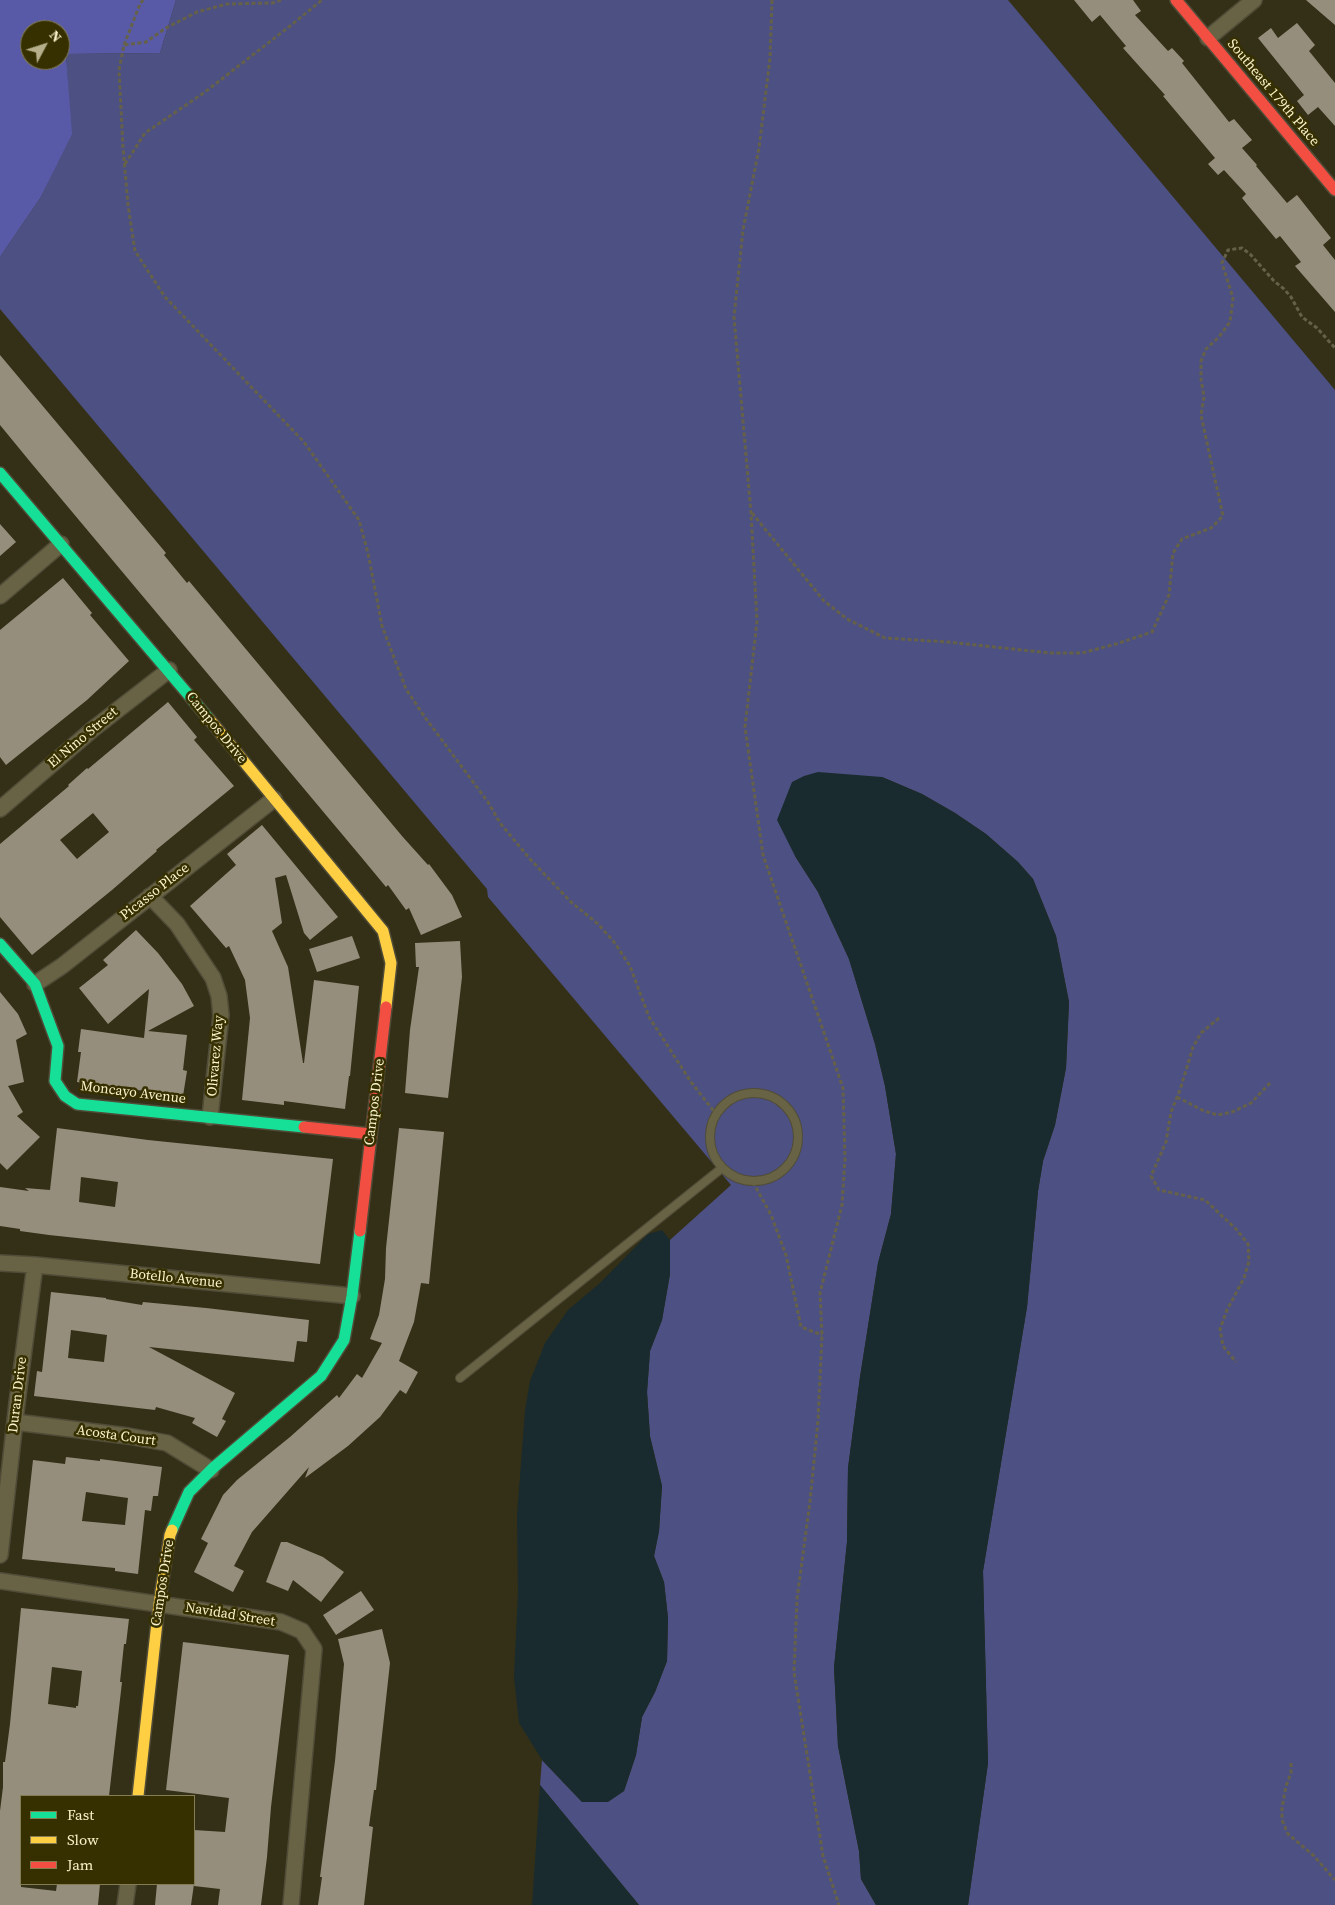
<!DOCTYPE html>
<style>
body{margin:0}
#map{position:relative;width:1335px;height:1905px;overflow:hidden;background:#343017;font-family:"Source Serif 4",serif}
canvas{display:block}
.legend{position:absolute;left:20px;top:1795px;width:175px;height:90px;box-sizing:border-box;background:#362f00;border:1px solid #847d51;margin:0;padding:6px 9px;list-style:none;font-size:15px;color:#f9f2ca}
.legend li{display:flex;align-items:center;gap:10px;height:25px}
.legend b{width:25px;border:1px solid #847d51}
.north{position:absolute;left:20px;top:20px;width:50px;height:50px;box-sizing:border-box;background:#362f00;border:1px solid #847d51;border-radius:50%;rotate:50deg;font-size:14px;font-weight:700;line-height:20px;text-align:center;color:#f9f2ca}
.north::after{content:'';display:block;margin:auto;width:18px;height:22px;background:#b4ae8b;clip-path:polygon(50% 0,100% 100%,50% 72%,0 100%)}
</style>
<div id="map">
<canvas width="1335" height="1905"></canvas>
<ul class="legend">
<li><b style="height:6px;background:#16e098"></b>Fast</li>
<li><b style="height:6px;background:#ffcf43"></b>Slow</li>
<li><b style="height:6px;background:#f24e42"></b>Jam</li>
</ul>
<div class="north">N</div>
</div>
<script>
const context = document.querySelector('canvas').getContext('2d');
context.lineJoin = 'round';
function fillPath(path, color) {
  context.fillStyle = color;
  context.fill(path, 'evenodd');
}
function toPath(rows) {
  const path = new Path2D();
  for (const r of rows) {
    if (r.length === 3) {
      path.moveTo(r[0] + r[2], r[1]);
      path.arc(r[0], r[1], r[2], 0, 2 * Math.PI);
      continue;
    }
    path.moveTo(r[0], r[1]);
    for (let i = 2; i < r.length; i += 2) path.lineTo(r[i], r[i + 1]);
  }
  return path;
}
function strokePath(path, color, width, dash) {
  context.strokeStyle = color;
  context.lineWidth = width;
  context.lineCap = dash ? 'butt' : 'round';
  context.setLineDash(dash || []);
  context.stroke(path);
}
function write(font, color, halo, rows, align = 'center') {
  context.font = font + ' "Source Serif 4",serif';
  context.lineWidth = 5;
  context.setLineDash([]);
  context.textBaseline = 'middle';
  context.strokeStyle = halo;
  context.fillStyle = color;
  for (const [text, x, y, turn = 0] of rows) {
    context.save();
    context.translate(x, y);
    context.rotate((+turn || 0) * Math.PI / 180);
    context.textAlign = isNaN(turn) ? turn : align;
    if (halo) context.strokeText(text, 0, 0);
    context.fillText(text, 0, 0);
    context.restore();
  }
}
fillPath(toPath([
 [176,0,1008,0,1335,390,1335,1905,968,1905,988,1763,983,1571,1027,1307,1038,1191,1043,1161,1055,1125,1066,1068,1069,1002,1056,936,1033,879,1018,862,986,834,955,813,922,794,882,777,795,856,818,892,849,959,875,1044,885,1086,896,1154,891,1214,878,1263,860,1377,848,1468,847,1542,834,1668,838,1746,859,1851,861,1879,876,1905,639,1905,540,1785,542,1760,582,1802,607,1802,624,1791,636,1755,642,1717,655,1692,667,1661,668,1618,664,1582,654,1556,659,1531,662,1486,650,1436,647,1392,650,1351,662,1320,670,1274,670,1240,731,1185,488,897,487,889,0,309,0,257,41,197,71,134,66,54,160,53]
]), '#4d5082');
fillPath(toPath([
 [0,0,176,0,160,53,66,54,72,134,41,197,0,257],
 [30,30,60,30,60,60,30,60]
]), '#595aa7');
fillPath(toPath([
 [818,772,882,777,922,794,955,813,986,834,1018,862,1033,879,1056,936,1069,1002,1066,1068,1055,1125,1043,1161,1038,1191,1027,1307,983,1571,988,1763,968,1905,876,1905,861,1879,859,1851,838,1746,834,1667,847,1542,848,1468,860,1377,878,1263,891,1214,896,1154,885,1086,875,1044,849,959,818,892,795,856,777,820,792,782,804,776],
 [662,1230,670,1240,670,1274,662,1320,650,1351,647,1392,650,1437,662,1486,659,1531,654,1556,664,1582,668,1618,667,1661,655,1692,642,1717,636,1755,624,1791,608,1802,582,1802,542,1760,519,1723,514,1677,518,1592,517,1516,525,1410,530,1381,545,1343,568,1310,600,1283,648,1234],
 [540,1785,639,1905,532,1905]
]), '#192b2e');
fillPath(toPath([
 [1074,0,1133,0,1141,11,1135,15,1168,51,1172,48,1184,61,1182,63,1229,122,1234,119,1252,140,1242,148,1257,165,1256,166,1287,203,1297,195,1331,238,1323,245,1335,260,1335,312,1295,266,1301,262,1280,236,1276,239,1242,198,1246,194,1224,170,1218,175,1208,164,1215,158,1163,96,1165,95,1123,48,1126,46,1100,15,1092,22],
 [1306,0,1335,0,1335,25,1321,13],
 [1297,23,1315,45,1309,51,1335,83,1335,126,1318,107,1308,115,1297,101,1304,95,1258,38,1271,28,1278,38],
 [0,355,166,553,164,555,187,583,189,581,402,836,428,865,429,864,452,895,462,917,421,935,409,908,406,910,388,885,386,887,362,858,32,464,0,425],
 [0,524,16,542,0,556],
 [63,578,92,613,90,615,129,661,87,700,6,765,0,757,0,630],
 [168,702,197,737,194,740,234,786,156,850,157,851,112,890,32,955,0,917,0,844,69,786,68,785,87,768,88,769],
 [93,813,109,832,77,859,60,840],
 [262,825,338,917,310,940,304,933,286,875,275,878,282,923,272,931,288,967,303,1063,304,1063,314,980,359,986,350,1076,349,1076,345,1109,284,1101,284,1105,242,1100,250,1018,245,980,229,946,226,948,190,906,236,865,227,854],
 [136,930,158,953,182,984,194,1006,148,1031,187,1035,183,1070,187,1071,183,1096,77,1082,81,1052,78,1052,81,1029,144,1038,149,989,108,1024,79,988,108,965,103,960],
 [352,936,360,958,317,972,309,949],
 [460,941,462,977,448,1098,405,1093,410,1030,419,967,416,967,415,943],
 [0,992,18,1014,27,1034,16,1040,24,1082,8,1086,23,1112,17,1116,40,1137,7,1170,0,1163],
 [57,1128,148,1140,333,1159,320,1264,49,1235,20,1231,20,1229,0,1226,0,1187,29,1191,25,1188,50,1190],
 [81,1177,118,1182,115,1207,79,1202],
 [399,1128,444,1132,429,1284,421,1283,414,1322,399,1361,418,1372,406,1394,400,1390,380,1417,348,1446,305,1478,309,1467,252,1532,234,1566,244,1571,233,1592,194,1572,208,1543,201,1539,223,1495,237,1480,290,1437,337,1395,339,1398,357,1374,362,1378,382,1343,370,1339,379,1315,385,1279,386,1248],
 [51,1292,106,1298,106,1299,142,1305,143,1302,206,1308,309,1320,307,1342,297,1341,294,1362,149,1347,235,1393,222,1419,226,1421,217,1437,192,1423,195,1418,156,1407,155,1410,34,1396,37,1371,42,1372],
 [71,1330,107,1335,104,1362,68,1358],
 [66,1457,100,1461,100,1459,162,1467,158,1496,153,1496,151,1511,145,1510,138,1574,115,1571,115,1568,22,1559,33,1460,65,1464],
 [86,1492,128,1498,125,1525,82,1521],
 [281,1542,287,1542,323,1557,344,1572,321,1602,293,1580,288,1591,266,1582],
 [361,1591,374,1610,336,1635,323,1615],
 [21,1608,129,1619,126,1644,124,1644,120,1682,122,1682,109,1796,21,1796,21,1887,56,1891,57,1884,100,1884,98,1905,0,1905,0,1811,3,1787,3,1762,5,1762,10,1724],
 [52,1667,82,1671,78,1706,76,1706,76,1708,48,1704],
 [382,1629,390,1663,376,1790,374,1790,369,1826,373,1827,364,1905,318,1905,322,1877,320,1877,335,1761,344,1664,338,1639],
 [183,1642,289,1655,271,1807,267,1857,261,1905,218,1905,220,1889,194,1886,194,1830,225,1832,229,1798,166,1790],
 [157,1884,194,1884,191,1905,155,1905]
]), '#958e7c');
const lane = toPath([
 [754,1137,44],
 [460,1378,722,1168]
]);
const street = toPath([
 [1208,38,1254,0],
 [0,596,61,544],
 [0,809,93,729,169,670],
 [150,896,177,924,213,978,219,996,221,1015,210,1117],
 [35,984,62,966,274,799],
 [0,1263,35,1265,352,1296],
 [15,1422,128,1436,167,1443,211,1470],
 [0,1555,17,1403,35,1265],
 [0,1581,281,1622,302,1631,314,1649,291,1905],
 [125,1905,128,1884]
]);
const fast = toPath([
 [0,473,209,719],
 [0,944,35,984,58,1046,55,1081,65,1096,77,1104,304,1127],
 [172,1530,189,1492,213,1468,321,1376,344,1340,352,1296,360,1231]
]);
const slow = toPath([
 [209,719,383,931,391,963,386,1007],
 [138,1796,159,1604,170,1535,172,1530]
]);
const jam = toPath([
 [1176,0,1335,190],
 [304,1127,371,1134],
 [360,1231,386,1007]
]);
strokePath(lane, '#504c38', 10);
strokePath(street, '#504c38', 18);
strokePath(fast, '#504c38', 14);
strokePath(slow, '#504c38', 14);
strokePath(jam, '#504c38', 14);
strokePath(toPath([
 [281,0,272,3,227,4,197,12,166,28,146,42,124,45,119,70,123,147,128,205,135,251,165,297,304,442,359,520,368,553,382,626,406,689,424,716,488,802,500,823,530,859,571,902,598,924,614,942,630,966,649,1017,691,1082,716,1114],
 [772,0,770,58,759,148,743,230,734,317,751,513,757,621,745,727,763,855,843,1088,845,1158,842,1205,820,1293,822,1335,818,1421,810,1501,797,1599,794,1672,823,1856,839,1905],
 [124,45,140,4,143,0],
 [125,164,145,133,205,92,290,26,322,0],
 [752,513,824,601,847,619,885,638,948,642,1050,653,1082,653,1116,644,1152,632,1169,595,1173,553,1182,539,1211,528,1223,516,1201,415,1204,397,1201,379,1201,361,1206,349,1219,337,1230,322,1233,298,1222,263,1228,250,1242,248,1250,254,1274,281,1284,289,1291,297,1302,317,1317,328,1335,348],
 [1219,1018,1201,1033,1193,1047,1180,1090,1171,1112,1166,1142,1151,1176,1159,1190,1205,1200,1236,1229,1248,1244,1249,1261,1244,1278,1227,1310,1220,1329,1223,1346,1236,1362],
 [1177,1097,1204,1111,1218,1115,1232,1112,1251,1103,1270,1083],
 [753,1182,771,1215,786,1255,801,1327,822,1335],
 [1291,1763,1291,1773,1286,1786,1282,1808,1282,1820,1288,1834,1313,1855,1335,1880]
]), '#656149', 3, [4, 2.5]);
strokePath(lane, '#686344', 8);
strokePath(street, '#686344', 15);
strokePath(fast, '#16e098', 11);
strokePath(slow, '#ffcf43', 11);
strokePath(jam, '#f24e42', 11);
write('14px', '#f9f2ca', '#362f00', [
 ["Southeast 179th Place",1273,93,50],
 ["Campos Drive",216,728,51],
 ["El Nino Street",83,738,-40],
 ["Picasso Place",155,892,-38],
 ["Olivarez Way",216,1056,-85],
 ["Moncayo Avenue",133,1093,7],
 ["Campos Drive",375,1102,-83],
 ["Botello Avenue",176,1279,6],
 ["Duran Drive",18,1395,-83],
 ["Acosta Court",116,1436,8],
 ["Campos Drive",163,1583,-81],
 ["Navidad Street",230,1615,9]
]);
</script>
